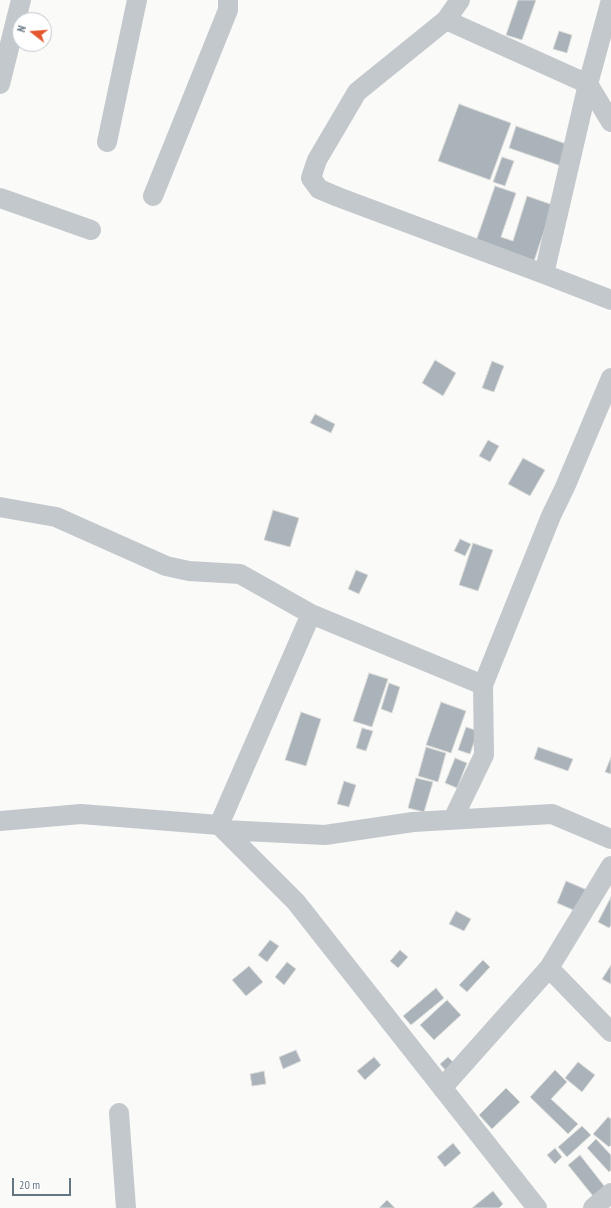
<!DOCTYPE html>
<style>
body{margin:0}
#map{position:relative;width:611px;height:1208px;overflow:hidden;background:#fafaf8;font-family:"PT Sans Narrow",sans-serif}
canvas{display:block}
.north{position:absolute;left:12px;top:12px;width:40px;height:40px;box-sizing:border-box;background:#fff;border:1px solid #c1c8cd;border-radius:50%;rotate:287deg;font-size:11px;font-weight:700;line-height:16px;text-align:center;color:#657683}
.north::after{content:'';display:block;margin:auto;width:14px;height:18px;background:#e4572e;clip-path:polygon(50% 0,100% 100%,50% 72%,0 100%)}
.scale{position:absolute;left:12px;top:1178px;width:59px;height:18px;box-sizing:border-box;border:2px solid #657683;border-top:0;padding-left:5px;font-size:12px;line-height:14px;white-space:nowrap;color:#657683;-webkit-text-stroke:3px #fff;paint-order:stroke}
</style>
<div id="map">
<canvas width="611" height="1208"></canvas>
<div class="north">N</div>
<div class="scale">20 m</div>
</div>
<script>
const context = document.querySelector('canvas').getContext('2d');
context.lineJoin = 'round';
function fillPath(path, color) {
  context.fillStyle = color;
  context.fill(path, 'evenodd');
}
function toPath(rows) {
  const path = new Path2D();
  for (const r of rows) {
    path.moveTo(r[0], r[1]);
    for (let i = 2; i < r.length; i += 2) path.lineTo(r[i], r[i + 1]);
  }
  return path;
}
function strokePath(path, color, width, dash) {
  context.strokeStyle = color;
  context.lineWidth = width;
  context.lineCap = dash ? 'butt' : 'round';
  context.setLineDash(dash || []);
  context.stroke(path);
}
const building = toPath([
 [518,0,536,0,522,40,506,35,518,0],
 [559,31,572,35,567,53,553,49,559,31],
 [459,104,511,123,490,180,438,161,459,104],
 [516,126,572,146,564,167,509,148,516,126],
 [502,157,514,161,505,186,493,182,502,157],
 [495,186,516,193,501,237,513,241,527,196,553,205,534,261,476,241,495,186],
 [435,360,456,373,443,396,422,383,435,360],
 [492,361,504,366,494,392,482,388,492,361],
 [315,414,335,424,331,433,310,423,315,414],
 [488,440,499,446,490,462,479,456,488,440],
 [523,458,545,470,530,496,508,484,523,458],
 [273,510,299,518,290,547,264,540,273,510],
 [460,539,471,544,465,556,454,551,460,539],
 [473,543,493,550,478,591,459,585,473,543],
 [356,570,368,575,359,594,348,589,356,570],
 [369,673,388,679,372,727,353,721,369,673],
 [389,683,400,687,392,713,381,709,389,683],
 [441,702,466,711,451,753,426,745,441,702],
 [301,712,321,719,306,766,285,760,301,712],
 [466,727,478,731,470,754,458,750,466,727],
 [362,728,373,731,366,751,356,748,362,728],
 [426,747,446,753,438,782,418,776,426,747],
 [538,747,573,759,568,771,534,759,538,747],
 [611,757,611,774,605,772,611,757],
 [455,758,467,763,457,788,445,783,455,758],
 [416,778,433,782,424,812,408,808,416,778],
 [344,781,356,785,349,807,337,804,344,781],
 [566,881,587,890,578,912,557,903,566,881],
 [611,897,611,925,609,928,598,922,611,897],
 [456,911,471,919,464,931,449,924,456,911],
 [270,940,279,946,267,962,258,955,270,940],
 [400,950,408,957,398,968,390,961,400,950],
 [483,960,490,967,467,992,459,985,483,960],
 [287,962,296,969,284,985,275,977,287,962],
 [611,965,611,984,602,979,611,965],
 [249,966,263,982,246,996,232,980,249,966],
 [436,988,444,998,411,1025,403,1016,436,988],
 [447,1000,461,1015,434,1040,420,1025,447,1000],
 [296,1050,301,1061,283,1069,279,1057,296,1050],
 [374,1057,381,1065,365,1080,357,1071,374,1057],
 [448,1057,455,1064,447,1072,440,1064,448,1057],
 [578,1062,595,1075,582,1092,565,1078,578,1062],
 [555,1070,567,1082,551,1099,578,1124,568,1134,530,1097,555,1070],
 [264,1071,266,1084,252,1086,250,1074,264,1071],
 [506,1088,520,1102,492,1129,479,1115,506,1088],
 [608,1117,611,1119,611,1145,609,1147,593,1134,608,1117],
 [582,1126,591,1135,567,1157,558,1147,582,1126],
 [596,1139,611,1155,611,1170,609,1172,587,1148,596,1139],
 [453,1143,461,1153,445,1167,437,1157,453,1143],
 [555,1148,562,1157,555,1164,547,1155,555,1148],
 [580,1155,605,1187,593,1196,568,1165,580,1155],
 [493,1191,503,1204,499,1208,472,1208,493,1191],
 [387,1200,395,1208,379,1208,387,1200]
]);
fillPath(building, '#aab3b9');
strokePath(building, '#dcdcda', 1);
strokePath(toPath([
 [460,0,446,20,357,92,317,160,311,178,319,189,338,197,544,274,611,300],
 [446,20,588,84,611,122],
 [0,84,21,0],
 [107,142,137,0],
 [153,196,228,10,228,0],
 [0,198,91,230],
 [544,274,588,84,611,0],
 [0,507,56,517,166,566,189,571,240,574,311,614,483,685],
 [453,819,484,755,483,685,551,516,565,487,611,378],
 [0,821,81,814,219,825,296,902,537,1208],
 [219,825,311,614],
 [224,830,325,835,413,822,552,814,611,839],
 [549,968,611,1032],
 [442,1088,549,968,611,866],
 [119,1113,126,1208],
 [593,1208,611,1193]
]), '#c3c8cc', 20);
</script>
